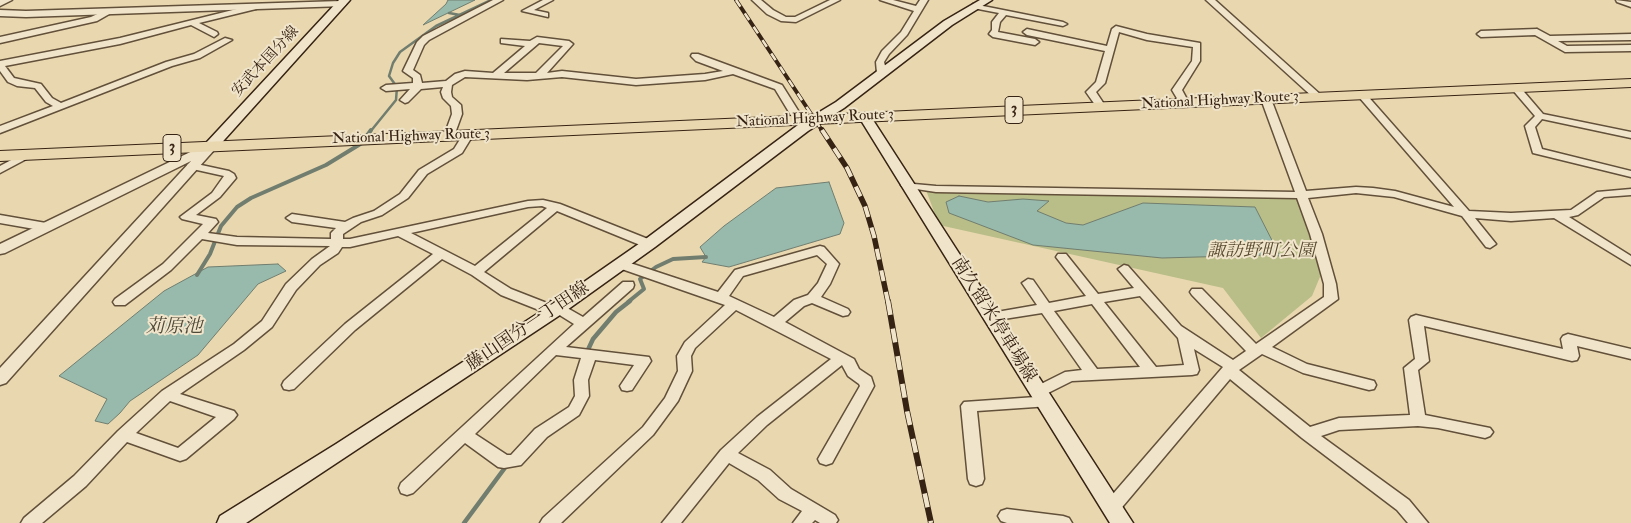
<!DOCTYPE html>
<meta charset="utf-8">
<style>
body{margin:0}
canvas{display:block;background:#e8d7af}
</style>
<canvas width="1631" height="523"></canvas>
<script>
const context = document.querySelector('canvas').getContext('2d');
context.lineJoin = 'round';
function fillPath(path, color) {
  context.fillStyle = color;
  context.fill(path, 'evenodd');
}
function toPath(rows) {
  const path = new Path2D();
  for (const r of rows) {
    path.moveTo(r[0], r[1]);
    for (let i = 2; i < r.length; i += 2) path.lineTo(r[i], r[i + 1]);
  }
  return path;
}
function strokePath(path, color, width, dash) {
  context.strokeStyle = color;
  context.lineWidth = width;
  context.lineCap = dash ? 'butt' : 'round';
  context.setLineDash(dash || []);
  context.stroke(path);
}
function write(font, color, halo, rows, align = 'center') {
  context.font = font + ' "IM FELL Double Pica","Noto Serif JP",serif';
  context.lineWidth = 4;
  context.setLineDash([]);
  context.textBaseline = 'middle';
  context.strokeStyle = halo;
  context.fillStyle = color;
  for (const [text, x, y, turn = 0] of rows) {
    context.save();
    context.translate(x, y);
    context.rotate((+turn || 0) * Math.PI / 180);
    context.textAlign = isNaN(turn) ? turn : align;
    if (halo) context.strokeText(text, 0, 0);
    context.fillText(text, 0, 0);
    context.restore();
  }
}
fillPath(toPath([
 [926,190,1302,198,1322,272,1312,296,1261,338,1223,288,939,225]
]), '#b9bd88');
const water = toPath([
 [448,0,475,0,423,25,446,4,448,0],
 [829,182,844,223,840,234,729,267,702,262,706,257,700,247,724,226,776,188,829,182],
 [959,196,988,202,1023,199,1049,201,1037,211,1066,223,1083,225,1143,203,1255,207,1280,256,1268,255,1162,258,1033,245,949,213,946,202,959,196],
 [278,264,286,271,258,284,198,355,130,401,120,413,108,424,95,421,107,399,59,376,164,291,208,267,278,264]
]);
fillPath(water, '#97baac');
strokePath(water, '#717e6f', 1);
strokePath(toPath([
 [449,13,460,15],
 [370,132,396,100,397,87,389,76,393,63,400,52,436,26,491,0]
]), '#717e6f', 2.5);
strokePath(toPath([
 [366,137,371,130],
 [197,275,210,254,221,226,237,207,251,198,326,165,362,143],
 [628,302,644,289,640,279,656,267,673,259,706,257]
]), '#717e6f', 4);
strokePath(toPath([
 [586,354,593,339,616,312,630,301],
 [464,523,507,465]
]), '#717e6f', 4.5);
const minor = toPath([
 [493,0,503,0,429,40,424,45,413,70,420,75,422,83,446,81,455,74,465,71,493,73,525,46,501,43,501,39,530,41,537,37,569,41,573,44,547,73,562,71,636,79,705,74,723,71,696,61,691,56,692,54,698,54,782,85,804,120,799,123,795,122,775,89,733,74,705,80,636,85,562,77,527,80,465,77,452,85,451,92,452,97,461,105,462,114,454,136,453,138,445,138,444,136,452,114,451,106,443,98,441,92,443,87,421,89,408,102,405,103,400,100,410,89,386,91,381,88,386,85,413,83,413,78,403,71,417,42,423,36,493,0],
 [539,43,563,46,536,73,504,73,539,43],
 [543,0,553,0,534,10,548,13,548,17,522,11,543,0],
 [752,0,761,0,773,10,786,17,795,17,830,0,840,0,796,22,781,21,767,14,752,0],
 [880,0,893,0,916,6,920,0,928,0,907,35,889,54,884,62,887,73,882,76,877,73,876,62,882,51,901,32,914,11,880,0],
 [1206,0,1215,0,1321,95,1321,99,1315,99,1206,0],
 [1616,0,1631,2,1631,7,1617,2,1616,0],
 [973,4,1063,22,1067,24,1063,26,1006,15,1000,22,998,32,1035,39,1039,42,1035,45,993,37,989,34,992,30,992,22,999,13,973,8,973,4],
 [253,5,257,7,256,9,199,23,217,32,218,34,214,37,191,25,120,44,5,66,14,78,41,84,52,98,61,103,166,62,194,54,225,38,232,40,200,58,172,66,0,133,0,126,53,106,46,102,35,88,17,86,8,82,0,71,0,61,120,38,253,5],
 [108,9,112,11,111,13,97,21,0,43,0,37,91,17,108,9],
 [1116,26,1147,34,1200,43,1200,61,1182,90,1189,103,1187,105,1181,105,1172,90,1192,61,1193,47,1147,40,1119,32,1105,83,1096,92,1106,107,1101,110,1098,109,1086,92,1096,82,1105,51,1027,35,1023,32,1027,29,1107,46,1112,29,1116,26],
 [1537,29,1550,36,1631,34,1631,40,1558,41,1567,46,1631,45,1631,51,1565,52,1535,35,1481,37,1477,34,1481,31,1537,29],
 [1516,85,1519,86,1543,114,1631,132,1631,138,1542,119,1535,127,1542,149,1631,171,1631,177,1533,153,1525,126,1535,116,1511,88,1516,85],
 [1362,92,1365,93,1469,211,1511,213,1571,210,1597,192,1631,189,1631,195,1604,197,1578,215,1569,217,1631,256,1631,265,1554,218,1511,221,1475,218,1496,244,1490,248,1486,247,1462,216,1394,197,1356,193,1308,198,1322,234,1336,284,1338,299,1272,347,1307,364,1374,381,1376,385,1374,389,1369,390,1303,373,1262,354,1239,370,1310,427,1339,418,1410,415,1404,368,1415,359,1409,320,1411,317,1416,315,1563,349,1561,339,1563,336,1568,334,1631,349,1631,359,1577,346,1579,356,1577,360,1572,361,1424,326,1429,361,1418,370,1425,415,1490,428,1493,432,1490,436,1485,438,1438,428,1418,426,1339,430,1321,436,1409,500,1428,523,1408,523,1397,510,1302,438,1230,379,1118,512,1112,514,1106,512,1104,507,1106,502,1223,367,1194,349,1199,370,1197,374,1192,375,1072,381,1040,397,1050,398,1053,402,1050,406,977,411,984,479,982,484,976,486,970,484,968,479,961,406,964,402,1036,397,1031,392,1033,388,1065,372,1082,370,1042,313,991,321,986,320,984,317,986,314,991,313,1037,305,1022,283,1028,279,1033,280,1049,303,1086,296,1056,257,1058,254,1066,254,1098,294,1134,288,1118,269,1124,265,1128,266,1181,326,1233,360,1246,351,1192,295,1190,292,1192,289,1202,289,1256,344,1324,297,1324,284,1310,234,1297,198,936,192,903,187,901,185,903,183,936,186,1295,192,1261,99,1266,96,1271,99,1306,191,1356,187,1373,188,1395,191,1454,207,1359,97,1357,95,1362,92],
 [1140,296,1178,338,1184,365,1156,367,1104,302,1140,296],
 [1092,304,1140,367,1097,369,1054,311,1092,304],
 [468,132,473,135,462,153,427,174,408,198,382,215,361,222,343,234,343,239,350,239,528,201,543,200,560,204,653,241,655,244,653,247,645,247,557,211,484,272,511,289,552,305,562,305,583,317,623,282,633,282,634,285,633,288,566,347,649,357,651,361,632,390,627,391,622,390,620,386,634,365,595,360,588,380,589,396,579,415,547,437,521,465,504,468,498,467,465,443,413,493,407,495,401,493,399,488,401,483,574,324,558,314,549,314,501,295,472,275,442,259,355,330,294,389,289,390,284,389,282,385,284,381,345,324,433,254,398,236,350,247,342,247,338,253,320,265,296,290,272,327,244,350,180,394,234,411,237,415,234,419,186,459,180,461,127,442,86,486,42,523,21,523,24,518,74,476,118,431,162,391,234,344,262,321,286,284,312,259,330,246,237,245,202,239,171,270,125,305,115,305,113,302,115,299,163,264,203,224,182,219,180,217,212,193,224,176,188,168,187,166,188,164,192,163,229,171,234,174,236,178,220,197,196,215,216,219,218,222,208,233,237,237,331,239,331,233,336,228,292,222,286,218,292,214,345,222,353,218,374,211,400,194,419,170,454,149,464,133,468,132],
 [542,206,547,208,475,266,411,233,528,207,542,206],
 [556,355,581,358,574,380,575,396,569,407,535,429,511,455,507,455,475,434,556,355],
 [170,401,216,417,178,448,136,433,170,401],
 [28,151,32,152,33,154,32,156,0,173,0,166,28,151],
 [0,215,46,223,52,227,46,231,0,223,0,215],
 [820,246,824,247,839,264,830,284,821,297,848,309,850,312,848,315,843,316,812,303,804,306,785,322,854,359,859,369,871,377,874,386,832,463,826,465,820,463,818,459,860,386,859,384,848,376,842,365,767,425,738,453,770,470,791,489,835,515,838,520,836,523,820,523,815,520,812,523,793,523,802,511,779,499,758,480,729,463,681,523,662,523,721,450,757,417,831,359,736,310,695,348,691,356,692,371,678,401,653,435,561,523,540,523,543,518,643,427,665,398,678,371,677,356,685,342,725,305,616,267,614,264,616,261,624,261,718,292,735,270,820,246],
 [817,255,827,264,818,283,808,295,794,300,774,317,729,296,743,276,817,255],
 [1007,509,1063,516,1069,518,1072,523,1007,523,1001,521,998,516,1001,511,1007,509]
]);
const tertiary = toPath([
 [0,0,12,0,0,6,0,0],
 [341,1,346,4,344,6,26,17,0,16,0,10,26,11,341,1],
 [211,142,217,146,215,149,6,383,0,385,0,368,191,161,5,253,0,254,0,244,211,142]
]);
const secondary = toPath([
 [339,0,350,0,216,149,206,149,204,146,206,143,339,0],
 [980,0,992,0,952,25,844,108,808,131,655,247,560,315,246,523,217,523,220,516,336,444,548,307,643,241,798,125,836,102,944,21,980,0],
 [865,113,871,117,1133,523,1110,523,859,117,865,113]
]);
const trunk = toPath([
 [1631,79,1631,87,0,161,0,151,1631,79]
]);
strokePath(minor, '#63503a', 3);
strokePath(tertiary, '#63503a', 3);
strokePath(secondary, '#372313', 3);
strokePath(trunk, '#372313', 2);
fillPath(minor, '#f0e5cb');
fillPath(tertiary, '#f0e5cb');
fillPath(secondary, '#f0e5cb');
fillPath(trunk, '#e8d7af');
const railFar2 = toPath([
 [736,0,823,132]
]);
const railFar1 = toPath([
 [822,130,847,168,865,206,874,236,888,302]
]);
const rail = toPath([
 [888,301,907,411,931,523]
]);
strokePath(railFar2, '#372313', 4);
strokePath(railFar1, '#372313', 5.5);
strokePath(rail, '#372313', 6);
strokePath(railFar2, '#f0e5cb', 2.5, [8]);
strokePath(railFar1, '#f0e5cb', 4, [11]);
strokePath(rail, '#f0e5cb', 4.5, [14]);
write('15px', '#372313', '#f0e5cb', [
 ["安武本国分線",266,62,-47],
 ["National Highway Route 3",1220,101,-3],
 ["National Highway Route 3",815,119,-3],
 ["National Highway Route 3",411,137,-2]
]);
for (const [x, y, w] of [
 [1014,110,18],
 [172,148,18]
]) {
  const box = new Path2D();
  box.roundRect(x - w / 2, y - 13.5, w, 27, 4);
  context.fillStyle = '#f0e5cb';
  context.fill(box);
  strokePath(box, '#372313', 1);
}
write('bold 16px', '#372313', null, [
 ["3",1014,110],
 ["3",172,148]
]);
write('italic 18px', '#584a30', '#f0e5cb', [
 ["諏訪野町公園",1261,252]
]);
write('18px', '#372313', '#f0e5cb', [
 ["南久留米停車場線",993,320,58],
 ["藤山国分一丁田線",528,327,-34]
]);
write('italic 19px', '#4f4939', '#f0e5cb', [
 ["苅原池",174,328]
]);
</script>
